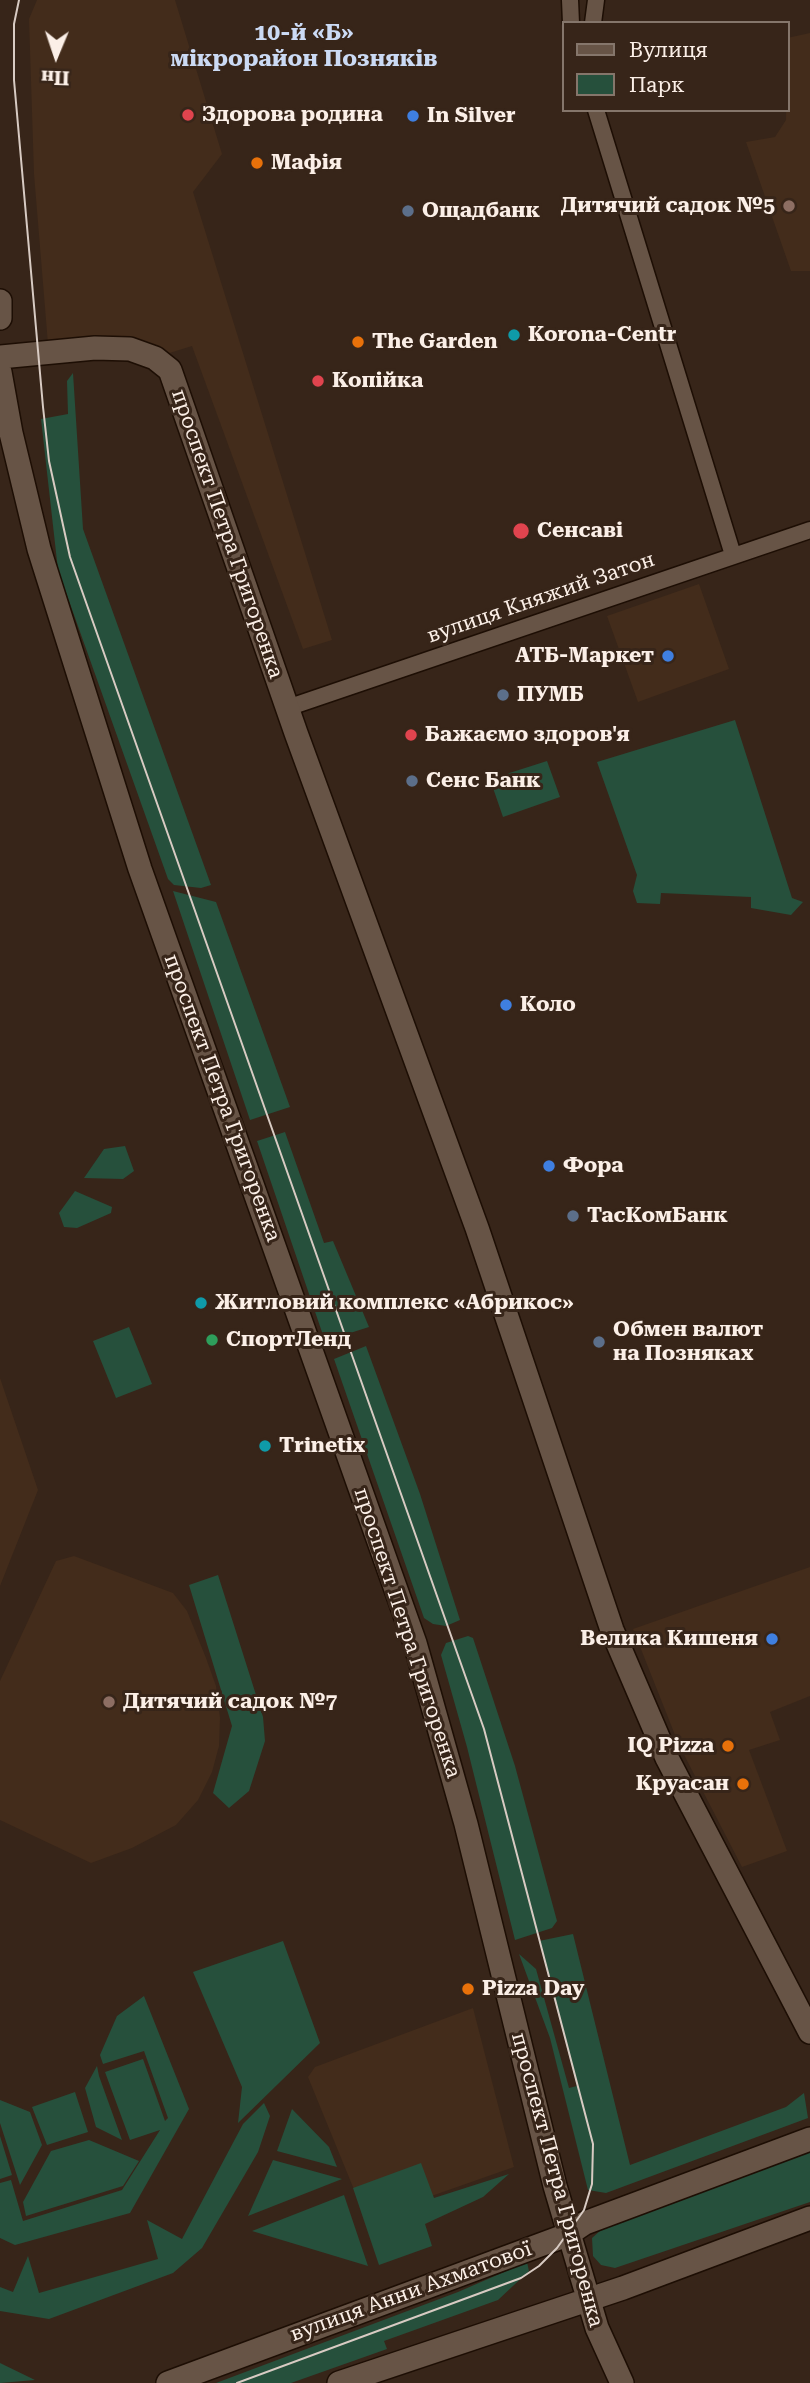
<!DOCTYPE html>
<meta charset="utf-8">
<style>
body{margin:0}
#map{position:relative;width:810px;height:2383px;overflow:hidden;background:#372519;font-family:"Roboto Serif",serif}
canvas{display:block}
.legend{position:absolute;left:562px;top:21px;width:228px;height:91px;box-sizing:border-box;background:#372519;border:2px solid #85766b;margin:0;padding:9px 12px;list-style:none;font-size:21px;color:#fbefe7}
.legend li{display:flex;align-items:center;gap:14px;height:35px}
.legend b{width:35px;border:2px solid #85766b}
.north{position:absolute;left:21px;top:21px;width:70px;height:70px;-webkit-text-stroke:5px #372519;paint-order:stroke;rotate:182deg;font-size:19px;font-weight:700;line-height:28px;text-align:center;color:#fbefe7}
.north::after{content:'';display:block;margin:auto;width:24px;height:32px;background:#fbefe7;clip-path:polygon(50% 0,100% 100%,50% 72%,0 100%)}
</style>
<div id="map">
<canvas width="810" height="2383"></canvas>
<ul class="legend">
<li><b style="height:9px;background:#675446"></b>Вулиця</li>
<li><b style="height:19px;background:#26503c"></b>Парк</li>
</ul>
<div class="north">Пн</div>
</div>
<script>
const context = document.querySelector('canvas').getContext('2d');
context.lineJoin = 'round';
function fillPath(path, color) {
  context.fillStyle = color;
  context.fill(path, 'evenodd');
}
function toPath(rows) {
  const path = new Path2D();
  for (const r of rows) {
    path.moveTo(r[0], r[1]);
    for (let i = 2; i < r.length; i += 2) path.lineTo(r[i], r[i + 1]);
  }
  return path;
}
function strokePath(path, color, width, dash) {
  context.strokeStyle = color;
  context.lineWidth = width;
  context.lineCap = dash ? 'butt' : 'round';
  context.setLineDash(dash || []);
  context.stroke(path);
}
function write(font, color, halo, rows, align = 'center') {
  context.font = font + ' "Roboto Serif",serif';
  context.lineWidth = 6;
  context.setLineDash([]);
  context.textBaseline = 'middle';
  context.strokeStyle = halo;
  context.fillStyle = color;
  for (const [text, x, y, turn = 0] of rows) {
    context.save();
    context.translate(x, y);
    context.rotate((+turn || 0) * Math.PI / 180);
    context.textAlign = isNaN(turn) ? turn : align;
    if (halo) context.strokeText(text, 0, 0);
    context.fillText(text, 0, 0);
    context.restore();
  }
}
fillPath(toPath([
 [37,0,175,0,222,154,193,192,332,640,303,649,192,346,163,355,48,344,34,174,29,19],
 [810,33,810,271,791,271,746,142,775,137,786,120,787,38],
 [699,584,729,669,638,702,607,616],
 [0,1378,38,1490,0,1586],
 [74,1556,173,1593,187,1611,206,1658,216,1686,220,1718,219,1746,212,1772,198,1800,176,1825,132,1848,91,1863,0,1820,0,1681,56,1561],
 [810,1567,810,1696,770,1712,780,1740,749,1750,787,1851,742,1867,679,1745,633,1629],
 [473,2008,514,2167,366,2219,308,2077,315,2067]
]), '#432c1b');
fillPath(toPath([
 [73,373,83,529,211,885,201,888,174,885,168,879,58,570,41,419,68,414,67,381],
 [735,720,792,898,803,902,791,915,751,908,751,897,661,893,660,904,637,903,633,891,637,875,597,762],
 [547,761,560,797,503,817,493,788,500,776],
 [173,891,216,902,290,1107,250,1120],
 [285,1132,324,1243,333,1241,369,1327,325,1341,257,1141],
 [125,1146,134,1171,123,1179,84,1178,104,1149],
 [75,1191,112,1207,111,1213,77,1228,64,1227,59,1213],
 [129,1327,152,1384,116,1398,93,1341],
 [366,1346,420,1494,460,1620,446,1626,433,1624,424,1618,334,1359],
 [218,1575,263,1717,265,1741,249,1791,229,1808,213,1793,232,1726,189,1585],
 [468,1636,473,1638,515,1766,557,1921,552,1928,515,1940,467,1747,441,1655,446,1643],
 [573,1934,630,2165,786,2107,804,2093,808,2118,606,2193,588,2190,550,2038,519,1954,536,1969,569,2088,577,2086,539,1941],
 [283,1941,320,2043,238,2123,242,2087,193,1972],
 [144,1996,189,2109,130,2213,15,2245,0,2238,0,2183,11,2180,23,2221,122,2190,160,2130,130,2140,105,2072,143,2059,165,2121,168,2118,144,2051,103,2064,100,2055,117,2016],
 [97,2066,99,2076,122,2140,96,2127,85,2088],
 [75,2092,88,2132,47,2145,32,2107],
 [0,2100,30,2112,42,2145,20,2185,0,2123],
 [264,2103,270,2116,258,2152,202,2248,173,2273,49,2319,0,2311,0,2287,13,2292,28,2256,39,2293,158,2259,147,2220,182,2239,243,2124],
 [292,2109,329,2147,337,2167,277,2151],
 [0,2136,12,2175,0,2179],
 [89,2140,139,2161,123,2186,26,2216,23,2202,51,2151],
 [810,2152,810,2202,615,2268,601,2265,593,2256,592,2238,609,2223],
 [273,2160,342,2179,248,2216],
 [421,2163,434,2198,509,2174,483,2197,425,2224,432,2246,379,2265,353,2188],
 [344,2195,368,2266,252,2231],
 [527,2262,529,2271,498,2300,384,2341,387,2349,291,2383,216,2383,458,2292],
 [0,2363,35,2380,0,2383]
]), '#26503c');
const minor = toPath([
 [570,0,571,23],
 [593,23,596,0],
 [596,110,733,555],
 [287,708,810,530]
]);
const secondary = toPath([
 [0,301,0,318],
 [0,357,95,348,130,349,155,358,170,370,296,733,477,1228,612,1630,667,1758,810,2032],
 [0,372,11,433,39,549,140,869,415,1643,466,1824,555,2186,597,2328,622,2383],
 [168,2383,567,2235,585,2223,810,2139],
 [339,2383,623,2288,810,2218]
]);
strokePath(minor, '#1d0e04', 19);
strokePath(secondary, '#1d0e04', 26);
strokePath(minor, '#675446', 16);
strokePath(secondary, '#675446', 23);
strokePath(toPath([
 [19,0,14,24,14,80,43,407,49,461,70,557,484,1729,593,2144,592,2184,584,2210,557,2248,539,2266,521,2278,237,2383]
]), '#d8cbc3', 2);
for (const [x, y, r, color] of [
 [188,115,7,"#e0444e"],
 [413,116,7,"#3f7fe0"],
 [257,163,7,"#e8710a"],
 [789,206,7,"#8d6e63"],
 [408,211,7,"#5c6f8a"],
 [514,335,7,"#0f9aa8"],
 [358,342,7,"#e8710a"],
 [318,381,7,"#e0444e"],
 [521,531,9,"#e0444e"],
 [668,656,7,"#3f7fe0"],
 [503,695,7,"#5c6f8a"],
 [411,735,7,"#e0444e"],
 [412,781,7,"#5c6f8a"],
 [506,1005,7,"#3f7fe0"],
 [549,1166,7,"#3f7fe0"],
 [573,1216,7,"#5c6f8a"],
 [201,1303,7,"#0f9aa8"],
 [212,1340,7,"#2e9e5b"],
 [599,1342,7,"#5c6f8a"],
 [265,1446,7,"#0f9aa8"],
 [772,1639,7,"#3f7fe0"],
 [109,1702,7,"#8d6e63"],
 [728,1746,7,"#e8710a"],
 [743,1784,7,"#e8710a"],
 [468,1989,7,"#e8710a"]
]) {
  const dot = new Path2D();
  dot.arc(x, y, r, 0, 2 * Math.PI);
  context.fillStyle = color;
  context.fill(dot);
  strokePath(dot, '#372519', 2.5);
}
write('bold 21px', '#fbefe7', '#372519', [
 ["Здорова родина",202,115],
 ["In Silver",427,116],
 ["Мафія",271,163],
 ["Дитячий садок №5",775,206,"right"],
 ["Ощадбанк",422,211],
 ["Korona-Centr",528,335],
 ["The Garden",372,342],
 ["Копійка",332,381],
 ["Сенсаві",537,531],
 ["АТБ-Маркет",654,656,"right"],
 ["ПУМБ",517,695],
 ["Бажаємо здоров'я",425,735],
 ["Сенс Банк",426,781],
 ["Коло",520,1005],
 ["Фора",563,1166],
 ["ТасКомБанк",587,1216],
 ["Житловий комплекс «Абрикос»",215,1303],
 ["Обмен валют",613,1330],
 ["на Позняках",613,1354],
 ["СпортЛенд",226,1340],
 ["Trinetix",279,1446],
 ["Велика Кишеня",758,1639,"right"],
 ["Дитячий садок №7",123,1702],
 ["IQ Pizza",714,1746,"right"],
 ["Круасан",729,1784,"right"],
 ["Pizza Day",482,1989]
], 'left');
write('21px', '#fbefe7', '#372519', [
 ["проспект Петра Григоренка",227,534,71],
 ["вулиця Княжий Затон",541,598,-19],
 ["проспект Петра Григоренка",222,1098,70],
 ["проспект Петра Григоренка",407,1633,72],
 ["проспект Петра Григоренка",557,2180,75],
 ["вулиця Анни Ахматової",411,2292,-20]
]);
write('bold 23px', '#cbdaf4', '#372519', [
 ["10-й «Б»",304,33],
 ["мікрорайон Позняків",304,59]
]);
</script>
